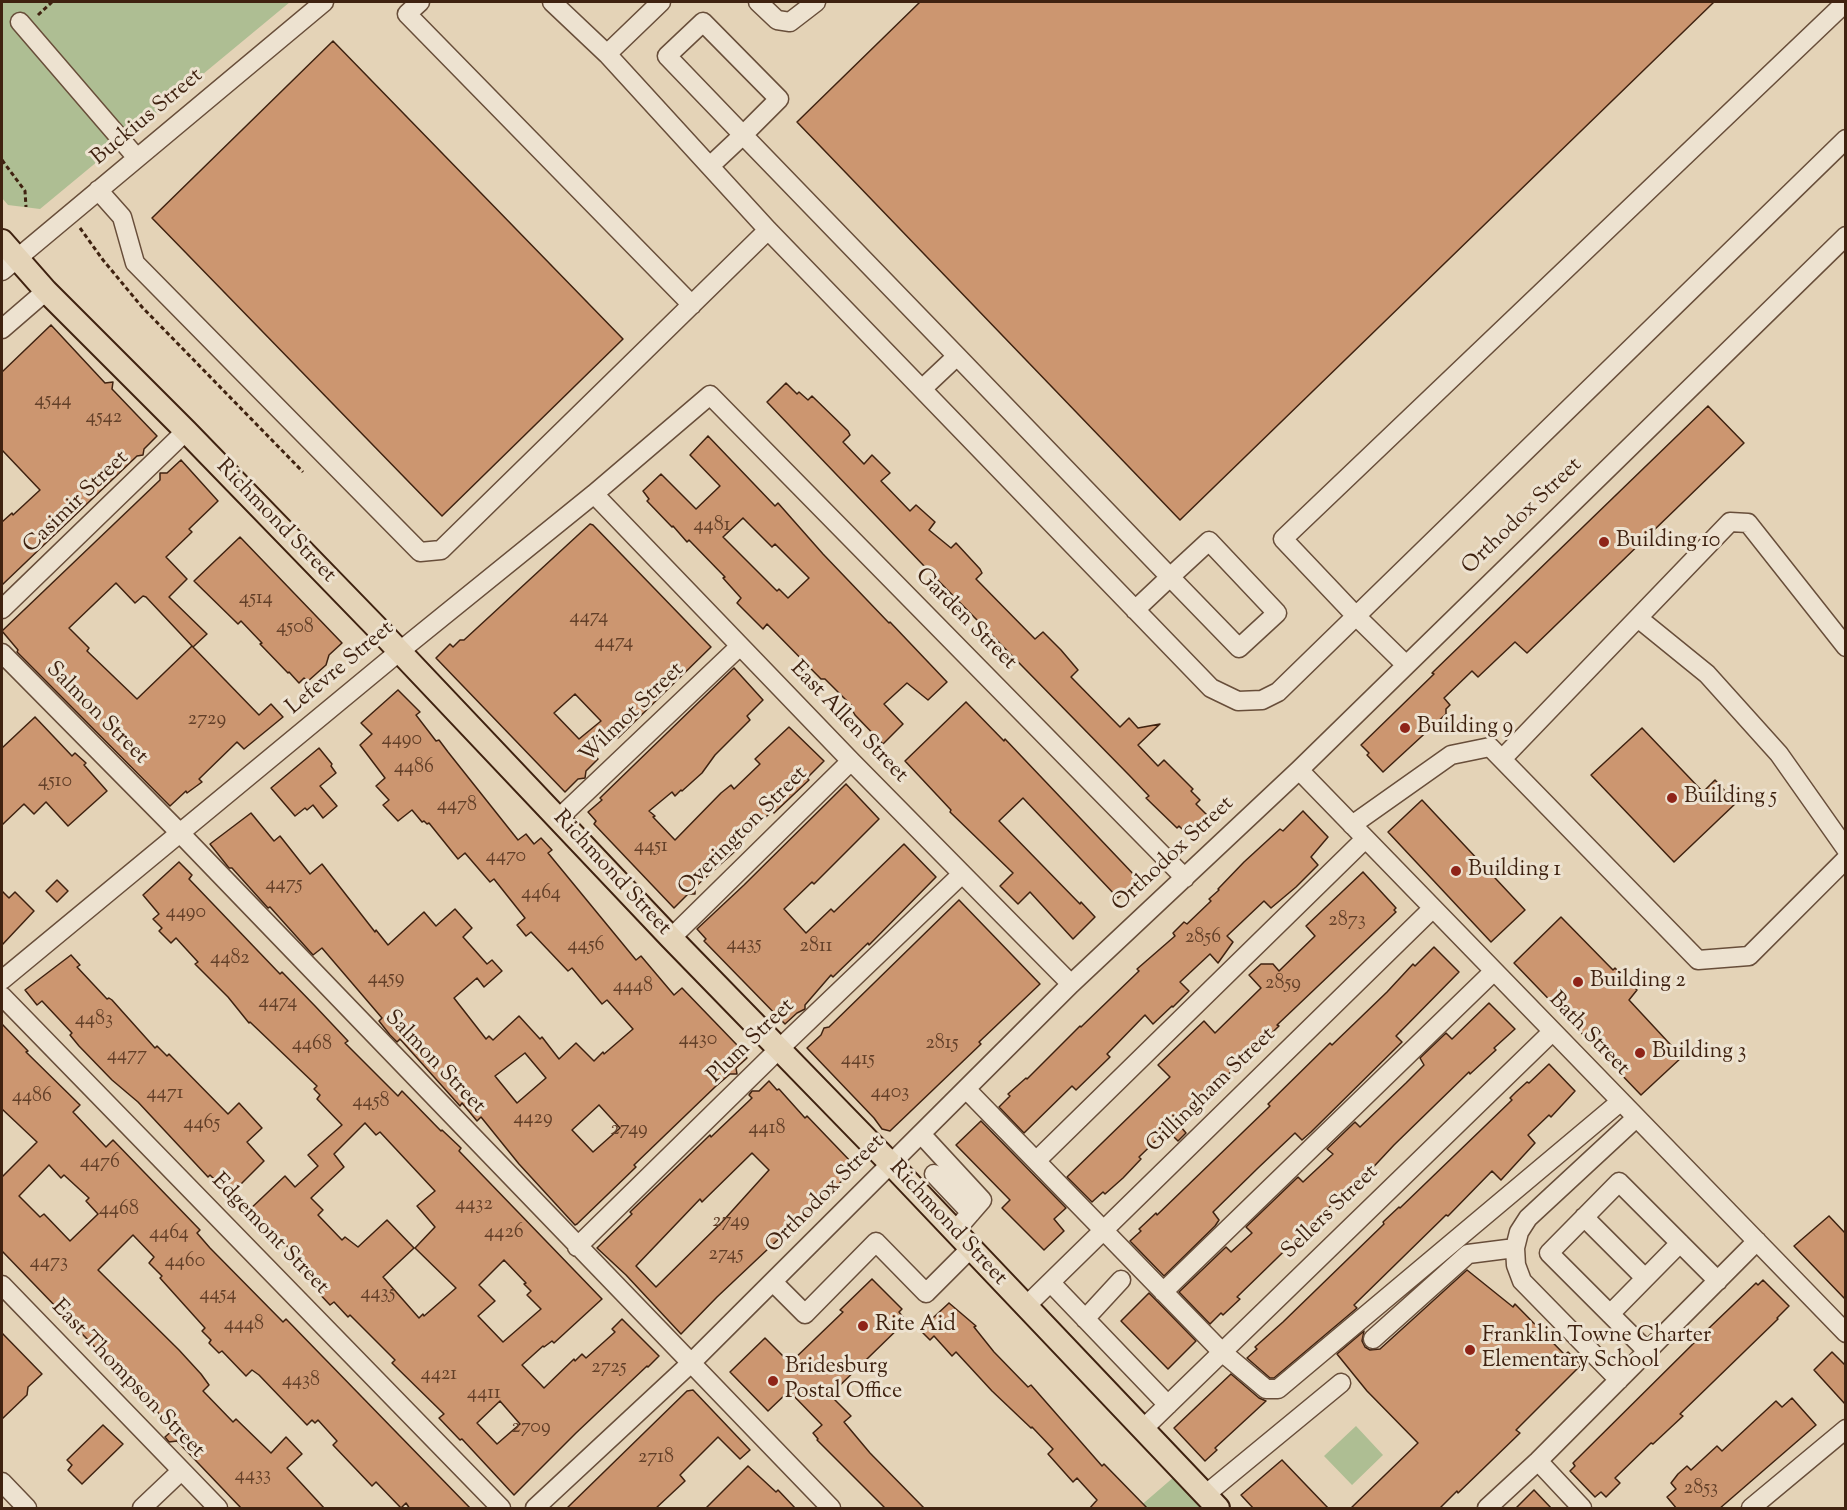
<!DOCTYPE html>
<style>
body{margin:0}
#map{position:relative;width:1847px;height:1510px;overflow:hidden;background:#e4d3b7;font-family:"Sorts Mill Goudy",serif}
canvas{display:block}
.frame{position:absolute;inset:0;border:3px solid #3f2210;pointer-events:none}
</style>
<div id="map">
<canvas width="1847" height="1510"></canvas>
<div class="frame"></div>
</div>
<script>
const context = document.querySelector('canvas').getContext('2d');
context.lineJoin = 'round';
function fillPath(path, color) {
  context.fillStyle = color;
  context.fill(path, 'evenodd');
}
function toPath(rows) {
  const path = new Path2D();
  for (const r of rows) {
    path.moveTo(r[0], r[1]);
    for (let i = 2; i < r.length; i += 2) path.lineTo(r[i], r[i + 1]);
  }
  return path;
}
function strokePath(path, color, width, dash) {
  context.strokeStyle = color;
  context.lineWidth = width;
  context.lineCap = dash ? 'butt' : 'round';
  context.setLineDash(dash || []);
  context.stroke(path);
}
function write(font, color, halo, rows, align = 'center') {
  context.font = font + ' "Sorts Mill Goudy",serif';
  context.lineWidth = 6;
  context.setLineDash([]);
  context.textBaseline = 'middle';
  context.strokeStyle = halo;
  context.fillStyle = color;
  for (const [text, x, y, turn = 0] of rows) {
    context.save();
    context.translate(x, y);
    context.rotate((+turn || 0) * Math.PI / 180);
    context.textAlign = isNaN(turn) ? turn : align;
    if (halo) context.strokeText(text, 0, 0);
    context.fillText(text, 0, 0);
    context.restore();
  }
}
fillPath(toPath([
 [2,2,290,2,40,209,8,205,2,198],
 [1356,1426,1383,1455,1352,1485,1324,1456],
 [1182,1470,1218,1508,1138,1508]
]), '#aebe93');
const building = toPath([
 [920,2,1714,2,1180,520,797,122,920,2],
 [333,41,623,339,442,516,152,218,333,41],
 [51,325,105,383,113,382,112,389,157,436,144,449,143,455,137,456,2,585,2,522,12,513,13,515,40,490,2,450,2,372,51,325],
 [786,383,797,394,799,392,808,400,812,396,848,431,850,435,843,442,864,464,872,455,890,473,881,481,910,511,916,505,935,522,929,530,951,548,956,543,980,569,982,573,976,579,1035,639,1043,632,1061,650,1078,670,1071,677,1120,727,1129,718,1138,728,1160,724,1138,745,1158,766,1164,760,1193,789,1191,791,1200,800,1196,804,1208,816,1188,835,1179,826,1177,828,1146,798,1149,796,1129,775,925,567,767,402,786,383],
 [1708,406,1744,443,1527,653,1515,642,1478,677,1472,671,1444,698,1450,705,1446,709,1446,714,1383,772,1367,755,1369,753,1361,745,1434,674,1432,673,1708,406],
 [708,436,775,506,778,503,823,554,889,623,890,622,947,682,928,700,907,683,884,704,903,724,883,744,855,715,851,708,851,705,825,679,821,679,767,624,763,629,737,603,741,598,723,578,725,577,689,540,687,542,673,526,672,527,647,501,649,499,643,491,661,474,696,509,720,486,690,455,708,436],
 [743,518,772,547,775,544,809,578,788,598,779,589,777,591,723,537,743,518],
 [181,460,218,501,189,529,192,532,166,557,187,579,169,597,207,634,193,647,146,597,143,596,135,603,116,583,69,628,89,648,87,651,137,699,192,646,259,715,271,704,283,717,244,749,237,742,199,779,202,782,187,793,186,791,170,806,20,655,17,652,18,650,2,631,160,480,160,473,167,473,181,460],
 [590,524,593,525,711,647,618,738,609,729,588,749,598,759,586,771,585,778,578,779,565,792,436,658,450,644,453,647,460,640,464,640,590,524],
 [575,694,601,721,579,739,554,713,575,694],
 [240,537,342,643,329,655,326,665,307,682,304,678,299,683,289,672,288,673,260,644,262,643,241,621,238,624,194,581,240,537],
 [734,668,763,700,747,716,750,720,715,755,702,773,682,791,681,790,675,796,672,792,649,811,655,816,653,817,675,840,721,793,731,785,734,789,760,764,755,759,789,727,824,761,807,778,809,780,774,813,772,811,739,844,740,846,732,854,695,887,695,894,688,894,674,908,594,824,596,821,588,812,602,800,600,798,734,668],
 [398,690,420,712,416,715,436,741,439,740,448,752,518,840,526,834,534,844,541,838,552,850,548,853,636,960,641,956,674,995,682,988,738,1046,736,1048,747,1058,736,1068,737,1074,730,1074,715,1087,634,1165,636,1167,577,1224,575,1225,519,1164,481,1117,477,1121,462,1103,460,1106,400,1039,397,1042,390,1035,379,1021,382,1018,322,948,313,955,270,907,268,908,232,868,229,868,210,844,251,813,274,841,280,836,310,874,322,864,375,932,376,930,388,945,424,912,436,926,455,909,472,928,463,937,487,964,492,960,502,971,484,987,477,978,454,998,486,1039,489,1036,493,1040,519,1016,540,1039,542,1037,559,1059,576,1043,594,1061,603,1052,604,1054,633,1029,607,1000,602,1004,572,968,568,971,531,932,526,936,517,925,525,918,494,879,490,882,465,853,458,859,429,823,427,824,424,821,422,822,412,810,398,821,383,805,389,800,376,786,385,778,360,745,372,734,361,723,398,690],
 [525,1053,546,1078,517,1103,495,1076,525,1053],
 [599,1105,620,1128,593,1152,572,1130,599,1105],
 [966,702,1004,741,1005,739,1138,879,1118,898,1023,798,999,821,1080,904,1081,902,1095,917,1073,939,1030,892,1018,904,1000,886,1013,873,950,812,951,810,905,761,966,702],
 [35,717,72,756,75,753,86,763,84,765,107,791,68,826,46,802,34,814,24,804,2,825,2,748,35,717],
 [1642,728,1703,792,1715,780,1736,803,1674,862,1591,775,1642,728],
 [319,748,332,764,331,766,336,773,320,786,337,806,323,818,313,805,307,810,305,808,295,816,271,788,319,748],
 [846,784,879,819,814,884,812,882,784,909,806,933,831,909,834,912,904,844,936,877,869,945,868,943,833,977,831,975,805,1005,805,1009,797,1013,785,1024,704,941,706,939,697,929,744,885,846,784],
 [1422,800,1525,910,1491,942,1388,832,1422,800],
 [1303,811,1328,837,1311,857,1318,865,1296,887,1271,908,1264,901,1227,936,1233,942,1218,963,1210,954,1180,982,1189,991,1173,1007,1172,1006,1153,1024,1145,1015,1107,1054,1110,1057,1076,1090,1072,1086,1024,1133,999,1107,1010,1096,1008,1094,1026,1078,1027,1079,1080,1026,1081,1027,1139,971,1137,969,1175,936,1173,933,1184,922,1187,924,1211,901,1209,899,1219,890,1218,889,1244,862,1280,829,1283,831,1303,811],
 [179,862,192,875,189,879,280,974,282,972,315,1006,348,1041,345,1043,398,1096,402,1091,441,1131,442,1130,461,1148,459,1151,602,1299,554,1343,552,1341,544,1347,543,1346,522,1365,544,1388,574,1359,575,1361,582,1354,586,1358,615,1332,612,1329,622,1319,659,1356,648,1367,647,1366,576,1433,514,1495,462,1439,460,1440,439,1418,444,1414,392,1363,395,1360,350,1315,348,1317,334,1302,330,1305,315,1289,318,1286,297,1264,301,1260,261,1220,257,1223,246,1213,285,1176,295,1187,318,1166,308,1155,342,1125,317,1099,320,1095,314,1089,317,1086,250,1022,249,1023,228,997,195,964,198,962,176,938,171,943,159,931,162,928,153,919,159,914,143,895,179,862],
 [365,1123,376,1135,380,1132,435,1191,417,1206,435,1227,415,1248,456,1288,424,1316,423,1314,419,1318,383,1277,414,1248,387,1220,358,1247,345,1237,342,1240,318,1215,323,1210,311,1198,344,1167,334,1154,365,1123],
 [504,1260,526,1283,524,1284,531,1291,527,1295,541,1309,503,1342,478,1316,495,1301,479,1285,504,1260],
 [500,1401,520,1424,497,1444,477,1423,500,1401],
 [1363,872,1396,908,1394,910,1396,912,1277,1025,1279,1026,1243,1061,1176,1121,1186,1133,1178,1141,1167,1130,1139,1157,1141,1159,1123,1178,1105,1194,1103,1192,1092,1202,1067,1177,1170,1077,1158,1065,1204,1021,1215,1033,1261,988,1249,975,1261,964,1273,964,1279,971,1315,936,1306,926,1363,872],
 [57,880,68,891,57,902,46,891,57,880],
 [2,891,9,898,15,892,34,911,2,945,2,891],
 [959,900,1040,984,979,1042,981,1044,890,1131,882,1129,874,1118,807,1048,821,1035,824,1028,829,1027,959,900],
 [1561,917,1613,970,1615,968,1637,990,1629,1000,1682,1057,1641,1095,1514,963,1561,917],
 [1434,947,1459,972,1396,1036,1402,1042,1311,1132,1302,1140,1295,1133,1258,1168,1213,1212,1219,1220,1215,1226,1164,1276,1130,1241,1141,1231,1139,1229,1156,1213,1157,1215,1270,1106,1268,1104,1330,1043,1332,1045,1387,992,1413,964,1415,966,1434,947],
 [71,955,80,965,77,967,107,999,109,998,112,1000,155,1048,157,1046,167,1056,169,1054,228,1114,239,1103,262,1128,247,1142,264,1161,230,1195,210,1175,208,1177,138,1102,112,1080,79,1046,70,1035,72,1033,42,1001,37,1005,25,990,71,955],
 [1489,1003,1515,1029,1494,1048,1496,1050,1470,1074,1469,1072,1394,1145,1351,1191,1349,1188,1237,1297,1240,1299,1223,1315,1221,1313,1210,1324,1179,1292,1226,1247,1231,1252,1252,1233,1246,1227,1298,1177,1303,1182,1333,1154,1327,1149,1355,1122,1360,1127,1406,1083,1424,1065,1420,1058,1446,1033,1452,1039,1489,1003],
 [2,1024,28,1051,26,1052,80,1105,73,1112,106,1147,113,1140,200,1230,197,1233,210,1248,283,1322,286,1319,471,1509,410,1509,406,1503,401,1508,376,1482,372,1486,333,1445,337,1441,318,1420,315,1423,312,1420,307,1425,259,1375,252,1370,246,1376,222,1351,219,1353,209,1343,211,1340,202,1331,205,1328,160,1278,162,1276,149,1263,154,1257,133,1235,98,1270,179,1350,201,1374,209,1385,203,1391,233,1422,236,1419,271,1453,286,1437,302,1454,287,1468,325,1509,242,1509,177,1441,169,1442,165,1437,174,1429,2,1251,2,1177,37,1142,2,1109,2,1024],
 [49,1165,61,1178,64,1175,89,1198,86,1201,98,1214,70,1241,44,1214,40,1217,19,1196,49,1165],
 [1549,1064,1575,1091,1551,1117,1549,1115,1528,1135,1535,1143,1501,1180,1492,1171,1448,1216,1446,1215,1354,1305,1357,1308,1274,1378,1270,1378,1247,1358,1257,1349,1255,1347,1283,1322,1384,1224,1383,1222,1399,1207,1400,1208,1512,1100,1510,1098,1516,1092,1527,1082,1529,1083,1549,1064],
 [769,1081,777,1090,779,1089,805,1118,807,1116,854,1165,852,1166,854,1168,820,1204,808,1215,804,1215,717,1297,681,1334,626,1275,597,1248,632,1214,630,1212,710,1135,711,1137,752,1098,749,1095,752,1091,759,1091,769,1081],
 [752,1153,769,1170,722,1222,656,1287,636,1266,700,1199,702,1202,752,1153],
 [981,1121,1066,1208,1054,1219,1064,1231,1044,1250,1002,1208,1010,1200,956,1145,981,1121],
 [1829,1216,1845,1233,1845,1299,1794,1246,1829,1216],
 [1467,1270,1513,1307,1515,1304,1565,1355,1568,1352,1581,1365,1516,1430,1520,1433,1458,1493,1457,1491,1439,1509,1350,1509,1418,1443,1367,1391,1337,1354,1364,1331,1362,1341,1365,1347,1370,1350,1380,1349,1467,1270],
 [872,1279,902,1309,899,1312,906,1321,830,1395,851,1416,844,1422,870,1453,925,1509,886,1509,817,1440,818,1439,813,1433,822,1425,789,1391,768,1411,730,1372,765,1338,790,1363,843,1312,840,1310,872,1279],
 [1763,1280,1789,1306,1777,1318,1778,1319,1680,1414,1683,1416,1653,1444,1651,1443,1615,1478,1620,1483,1606,1497,1601,1492,1595,1497,1570,1471,1575,1466,1573,1463,1707,1330,1756,1283,1758,1285,1763,1280],
 [1149,1293,1196,1341,1168,1369,1121,1321,1149,1293],
 [949,1303,976,1326,974,1327,994,1352,1028,1387,1031,1385,1102,1466,1104,1464,1148,1509,1089,1509,1097,1500,1077,1478,1073,1482,1048,1454,1053,1449,1032,1427,1031,1428,992,1391,956,1352,952,1356,934,1336,930,1340,920,1330,949,1303],
 [2,1333,42,1374,28,1387,27,1395,2,1419,2,1333],
 [1832,1352,1845,1365,1845,1404,1814,1370,1832,1352],
 [1231,1374,1259,1398,1266,1401,1215,1448,1217,1450,1205,1461,1174,1428,1231,1374],
 [693,1390,750,1450,740,1459,718,1437,680,1475,685,1481,655,1509,566,1509,687,1391,693,1390],
 [1792,1398,1816,1425,1719,1509,1677,1509,1667,1497,1676,1489,1671,1483,1678,1474,1687,1466,1691,1470,1717,1446,1722,1451,1776,1401,1782,1407,1792,1398],
 [103,1425,123,1444,82,1484,68,1470,72,1465,67,1460,103,1425],
 [1282,1460,1329,1509,1254,1509,1241,1495,1282,1460],
 [748,1466,776,1492,778,1490,796,1509,705,1509,748,1466],
 [1534,1490,1552,1509,1515,1509,1534,1490]
]);
fillPath(building, '#cc9670');
strokePath(building, '#3f2210', 1.5);
const minor = toPath([
 [420,2,407,14,692,305],
 [552,2,607,54,661,2],
 [758,2,777,20,790,22,816,2],
 [20,22,137,158],
 [607,54,768,230,1211,688,1238,701,1262,700,1278,692,1846,139],
 [710,166,743,135,779,99,703,22,667,56,743,135,957,356,1170,577,1239,648,1277,613,1209,541,1170,577,1135,610],
 [98,190,122,217,135,263,420,552,441,550,768,230],
 [2,271,324,2],
 [2,329,46,291],
 [922,389,957,356],
 [594,494,851,761,1071,984],
 [2,609,186,431],
 [1638,618,1707,674,1779,754,1846,849],
 [2,653,181,834,831,1508],
 [1406,665,1356,616,1283,539,1846,2],
 [1502,759,1730,522,1748,523,1846,647],
 [1299,770,1846,1333],
 [559,818,740,646],
 [1352,825,1451,755,1490,747,1698,960,1749,956,1846,859],
 [671,938,851,761],
 [2,980,400,651,594,494,710,395,1185,878],
 [2,996,501,1508],
 [966,1089,1222,1352,1266,1389,1278,1389,1620,1102],
 [921,1134,982,1200,955,1231],
 [1036,1161,1365,839],
 [934,1174,971,1213],
 [1584,1217,1645,1278],
 [577,1247,778,1050,962,874],
 [773,1282,805,1314,876,1242,926,1293,970,1249],
 [1051,1283,1168,1405],
 [2,1285,218,1508],
 [1163,1292,1493,972],
 [1025,1307,1432,909],
 [1610,1314,1680,1243],
 [1085,1319,1121,1280],
 [1373,1339,1468,1254,1515,1248],
 [1647,1351,1549,1253,1619,1182,1718,1281],
 [1619,1380,1522,1281,1516,1265,1515,1248,1519,1232,1528,1218,1636,1118],
 [1143,1429,1552,1032],
 [1538,1461,1582,1508],
 [2,1482,27,1508],
 [1205,1495,1341,1383],
 [142,1508,181,1471],
 [535,1508,691,1363,1071,984,1299,770,1846,236],
 [1487,1508,1538,1461,1757,1241],
 [1751,1508,1846,1429]
]);
const major = toPath([
 [2,241,46,291,186,431,385,636,671,938,891,1164,1218,1508]
]);
strokePath(minor, '#684e3a', 21);
strokePath(major, '#3f2210', 26);
strokePath(toPath([
 [38,15,52,2],
 [2,160,25,191,26,207],
 [80,228,103,260,142,307,303,472]
]), '#3f2210', 3, [4.5, 3]);
strokePath(minor, '#ede2d0', 18);
strokePath(major, '#e4d3b7', 22);
for (const [x, y, r, color] of [
 [1604,542,6,"#8f2418"],
 [1405,728,6,"#8f2418"],
 [1672,798,6,"#8f2418"],
 [1456,871,6,"#8f2418"],
 [1578,982,6,"#8f2418"],
 [1640,1053,6,"#8f2418"],
 [863,1326,6,"#8f2418"],
 [1470,1350,6,"#8f2418"],
 [773,1381,6,"#8f2418"]
]) {
  const dot = new Path2D();
  dot.arc(x, y, r, 0, 2 * Math.PI);
  context.fillStyle = color;
  context.fill(dot);
  strokePath(dot, '#ede2d0', 2);
}
write('20px', '#623f28', null, [
 ["4544",53,402],
 ["4542",104,419],
 ["4481",712,527],
 ["4514",256,600],
 ["4474",589,619],
 ["4508",295,629],
 ["4474",614,644],
 ["2729",207,721],
 ["4490",402,741],
 ["4486",414,769],
 ["4510",55,783],
 ["4478",457,807],
 ["4451",651,848],
 ["4470",506,858],
 ["4475",284,886],
 ["4464",541,895],
 ["4490",186,914],
 ["2873",1347,922],
 ["2856",1203,939],
 ["4435",744,946],
 ["4456",586,947],
 ["2811",816,948],
 ["4482",230,960],
 ["4459",386,980],
 ["2859",1283,985],
 ["4448",633,988],
 ["4474",278,1004],
 ["4483",94,1021],
 ["4430",698,1041],
 ["2815",942,1045],
 ["4468",312,1046],
 ["4477",127,1057],
 ["4415",858,1061],
 ["4403",890,1094],
 ["4471",165,1095],
 ["4486",32,1098],
 ["4458",371,1103],
 ["4429",533,1120],
 ["4465",202,1125],
 ["4418",767,1130],
 ["2749",629,1131],
 ["4476",100,1164],
 ["4432",474,1206],
 ["4468",119,1211],
 ["2749",731,1223],
 ["4426",504,1234],
 ["4464",169,1235],
 ["2745",726,1256],
 ["4460",185,1263],
 ["4473",49,1264],
 ["4435",378,1295],
 ["4454",218,1296],
 ["4448",244,1326],
 ["2725",609,1369],
 ["4421",439,1376],
 ["4438",301,1382],
 ["4411",484,1395],
 ["2709",531,1429],
 ["2718",656,1459],
 ["4433",253,1477],
 ["2853",1701,1490]
]);
write('22px', '#3f2210', '#ede2d0', [
 ["Buckius Street",148,118,-40],
 ["Casimir Street",77,503,-44],
 ["Orthodox Street",1523,517,-44],
 ["Richmond Street",275,522,46],
 ["Garden Street",965,620,45],
 ["Lefevre Street",341,669,-40],
 ["Salmon Street",96,714,45],
 ["Wilmot Street",633,714,-44],
 ["East Allen Street",848,723,46],
 ["Overington Street",744,832,-45],
 ["Orthodox Street",1174,855,-43],
 ["Richmond Street",611,874,47],
 ["Bath Street",1588,1035,46],
 ["Plum Street",752,1042,-44],
 ["Salmon Street",434,1063,46],
 ["Gillingham Street",1212,1091,-44],
 ["Orthodox Street",826,1195,-45],
 ["Sellers Street",1331,1213,-44],
 ["Richmond Street",947,1224,47],
 ["Edgemont Street",269,1235,46],
 ["East Thompson Street",127,1380,46]
]);
write('22px', '#3f2210', '#ede2d0', [
 ["Building 10",1616,542],
 ["Building 9",1417,728],
 ["Building 5",1684,798],
 ["Building 1",1468,871],
 ["Building 2",1590,982],
 ["Building 3",1652,1053],
 ["Rite Aid",875,1326],
 ["Franklin Towne Charter",1482,1337],
 ["Elementary School",1482,1362],
 ["Bridesburg",785,1368],
 ["Postal Office",785,1393]
], 'left');
</script>
